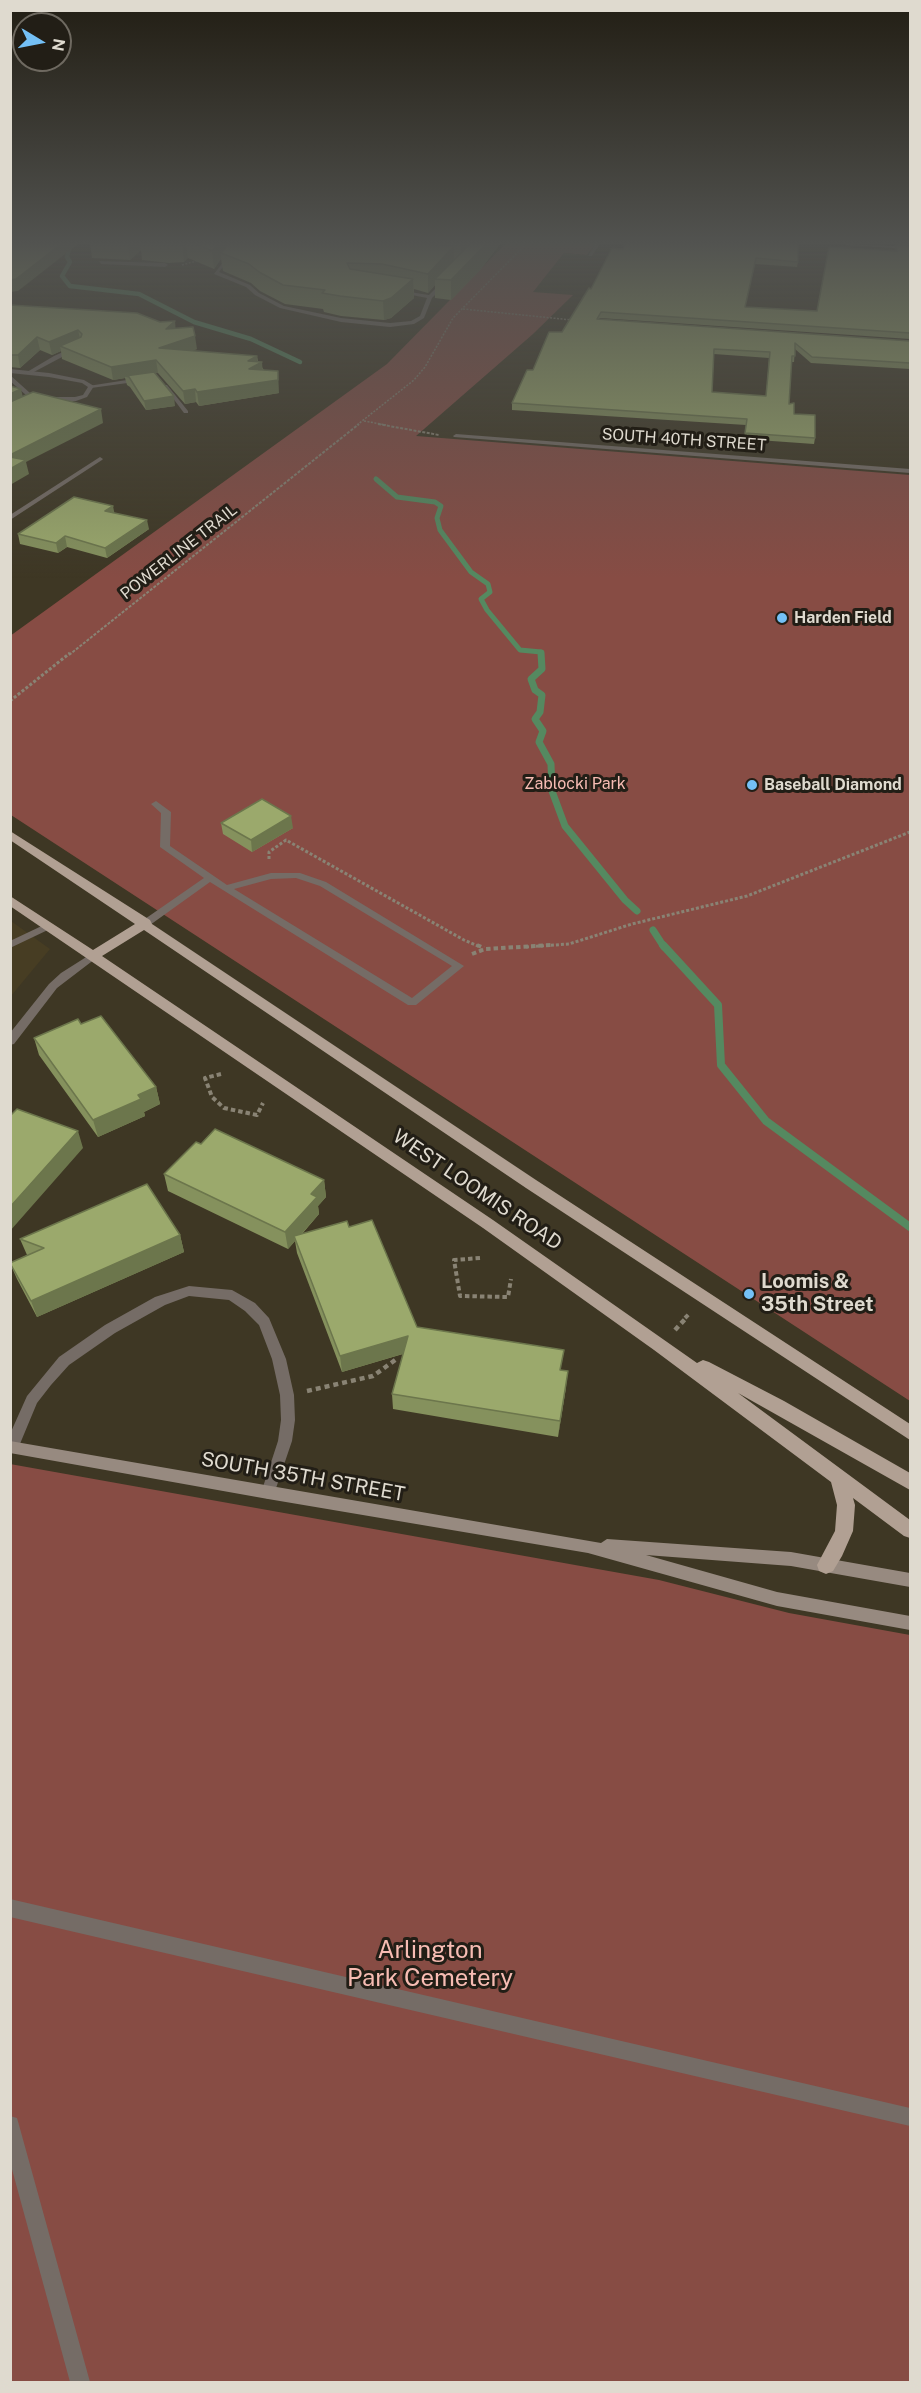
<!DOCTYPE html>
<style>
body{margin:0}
#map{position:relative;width:921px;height:2393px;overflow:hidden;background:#3e3724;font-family:"Public Sans",sans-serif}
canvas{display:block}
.frame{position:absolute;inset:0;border:12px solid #dfdacf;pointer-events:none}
.north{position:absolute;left:12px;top:12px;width:60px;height:60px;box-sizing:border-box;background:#221e16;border:2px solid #6e6960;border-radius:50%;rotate:100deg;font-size:16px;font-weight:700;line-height:24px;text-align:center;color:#dfdacf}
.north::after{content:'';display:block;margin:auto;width:21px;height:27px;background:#74c0f6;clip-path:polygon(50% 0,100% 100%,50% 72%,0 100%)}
</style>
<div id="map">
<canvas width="921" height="2393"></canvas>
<div class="frame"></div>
<div class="north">N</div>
</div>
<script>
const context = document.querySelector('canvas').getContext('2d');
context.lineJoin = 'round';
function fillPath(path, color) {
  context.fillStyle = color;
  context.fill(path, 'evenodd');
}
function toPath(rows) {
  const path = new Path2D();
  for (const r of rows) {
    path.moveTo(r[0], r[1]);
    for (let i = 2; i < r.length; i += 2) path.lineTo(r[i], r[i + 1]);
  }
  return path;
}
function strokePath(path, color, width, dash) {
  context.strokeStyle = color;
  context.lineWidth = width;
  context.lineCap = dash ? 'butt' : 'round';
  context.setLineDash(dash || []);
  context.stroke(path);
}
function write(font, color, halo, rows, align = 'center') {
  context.font = font + ' "Public Sans",sans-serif';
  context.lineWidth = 6;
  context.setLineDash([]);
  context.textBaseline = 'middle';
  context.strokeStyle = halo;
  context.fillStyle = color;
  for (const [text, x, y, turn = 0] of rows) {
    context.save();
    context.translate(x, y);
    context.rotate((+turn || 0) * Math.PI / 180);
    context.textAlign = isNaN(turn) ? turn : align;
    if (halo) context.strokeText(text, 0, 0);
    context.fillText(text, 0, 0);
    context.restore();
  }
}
fillPath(toPath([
 [11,921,50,949,11,996]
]), '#473d23');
fillPath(toPath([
 [505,244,595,244,587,255,564,253,533,292,573,295,533,334,416,436,910,475,910,1401,11,815,10,636,387,364],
 [10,1464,659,1580,789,1613,910,1635,910,2382,11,2382]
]), '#874c44');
strokePath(toPath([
 [57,244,69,249,67,257,70,262,62,276,70,286,139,294,194,322,251,339,300,362]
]), '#558960', 4.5);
strokePath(toPath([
 [376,479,397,497,435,502,441,506,437,518,440,530,471,572,488,584,490,592,481,599,487,610,520,650,541,652,541,655]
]), '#558960', 5);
strokePath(toPath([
 [541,653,542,669,531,679,535,690,542,695,540,712,535,719,543,731,539,742,551,764,552,791,565,826,625,900,637,911],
 [653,930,664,947]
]), '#558960', 7);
strokePath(toPath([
 [663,945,718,1005,721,1065,766,1121,910,1227]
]), '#558960', 8);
strokePath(toPath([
 [182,265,200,260],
 [463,309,572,320],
 [364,421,386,425],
 [357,425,414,380,425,367,453,318,526,244]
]), '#898374', 1.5, [2, 1.5]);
strokePath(toPath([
 [378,424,439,435],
 [69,655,359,424]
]), '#898374', 2, [3, 1.5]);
strokePath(toPath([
 [10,701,70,653],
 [269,859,269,852,286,840,464,940,480,947],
 [526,947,569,944,632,924,747,896,910,832]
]), '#898374', 3, [3, 2]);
strokePath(toPath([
 [477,945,484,948],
 [472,954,485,949,552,945],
 [221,1074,205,1078,212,1097,224,1108,257,1115,263,1103],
 [480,1258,454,1260,460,1296,508,1297,511,1279],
 [685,1318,690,1313]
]), '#898374', 4, [4.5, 3]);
strokePath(toPath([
 [675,1330,687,1317],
 [307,1391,373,1376,398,1358]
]), '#898374', 4.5, [5, 4]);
fillPath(toPath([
 [237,244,242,244,219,272,250,285,259,293,284,306,341,318,390,323,411,321,420,316,427,298,397,292,397,290,429,295,445,279,450,280,432,298,424,318,414,324,390,327,341,322,280,308,255,295,246,287,214,274,237,244],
 [595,244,600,244,592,256,588,256,595,244],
 [99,261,165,263,168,265,165,267,101,264,99,261],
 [72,348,77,349,32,373,27,372,54,356,72,348],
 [140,378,142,381,91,388,88,386,140,378],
 [163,385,167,385,188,411,188,413,184,413,163,385],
 [156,801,171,812,170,846,227,885,271,873,300,873,326,882,464,966,416,1005,408,1005,210,882,150,925,142,925,142,921,204,878,160,847,161,813,151,804,156,801],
 [296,878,320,886,452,966,412,998,234,889,271,879,296,878],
 [48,923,52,924,52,928,10,948,10,941,48,923],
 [91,954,96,957,95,959,57,988,14,1044,10,1045,10,1033,49,984,61,973,91,954],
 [189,1286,232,1290,255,1303,269,1318,286,1359,294,1395,295,1420,292,1441,273,1497,268,1499,263,1497,261,1493,278,1441,281,1420,280,1395,272,1359,259,1325,245,1311,229,1300,189,1296,165,1305,115,1333,69,1365,51,1385,37,1403,17,1451,10,1453,10,1434,27,1396,59,1357,105,1325,155,1297,189,1286],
 [10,1899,910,2108,910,2126,10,1917,10,1899],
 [10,2116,17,2118,19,2125,90,2382,70,2382,10,2162,10,2116]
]), '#756c66');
fillPath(toPath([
 [10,369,49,373,84,380,94,386,87,397,76,401,53,401,26,395,10,381,10,375,30,393,53,397,75,397,83,395,88,387,82,383,49,377,10,373,10,369],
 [456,434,910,469,910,473,454,437,453,436,456,434],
 [100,457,103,459,102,460,10,520,10,515,100,457]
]), '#756c66');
fillPath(toPath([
 [844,244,910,247,910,249,846,245,844,244],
 [10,1441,601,1543,607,1539,791,1552,910,1573,910,1587,791,1566,646,1555,777,1592,910,1616,910,1630,777,1606,588,1553,268,1499,10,1453,10,1441]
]), '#978a80');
fillPath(toPath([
 [10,831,150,920,152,924,536,1180,910,1424,910,1440,526,1188,144,930,102,956,493,1220,697,1363,703,1360,709,1362,784,1401,910,1473,910,1490,738,1393,910,1520,910,1538,904,1536,853,1498,855,1505,853,1531,842,1556,833,1571,826,1574,819,1571,817,1565,835,1531,837,1505,831,1482,654,1350,483,1228,10,906,10,896,93,950,135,924,10,840,10,831]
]), '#b1a093');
fillPath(toPath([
 [90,244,500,244,481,269,451,300,435,298,435,285,428,293,414,289,414,298,391,318,384,320,341,316,324,312,323,309,285,304,260,291,251,283,223,271,221,259,214,269,188,258,184,262,169,263,142,260,141,250,130,260,92,258],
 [625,244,798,262,797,267,755,264,745,307,817,311,895,251,896,245,910,245,896,244,910,244,910,340,910,339,600,318,599,319,910,341,910,369,811,363,795,349,794,362,791,362,789,404,794,414,815,438,814,444,744,439,746,425,512,410,512,403,533,370,562,332,591,289,623,249],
 [714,354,769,358,766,396,712,392],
 [10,305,176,329,197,349,191,351,257,356,258,361,279,393,199,406,196,402,185,404,158,373,155,373,175,406,146,410,130,387,127,385,125,378,113,380,62,359,61,351,52,355,40,350,20,368,10,367],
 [114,513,149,529,107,558,67,547,58,553,20,544,18,534],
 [221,823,293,828,252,852,223,834],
 [81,1024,156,1087,160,1104,144,1112,145,1116,98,1137,39,1055,34,1038],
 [201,1144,324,1180,326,1197,318,1206,319,1214,302,1234,349,1227,417,1327,562,1370,566,1387,558,1437,393,1409,392,1394,403,1354,342,1372,297,1253,295,1241,288,1249,168,1191,164,1174],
 [180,1235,184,1252,37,1317,17,1279,10,1263,27,1255,20,1239]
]), '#85915d');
fillPath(toPath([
 [61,244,78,244,18,291,10,292,10,280],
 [128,244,140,244,141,250,130,260],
 [182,244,186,244,188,258,184,262],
 [217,244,234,244,221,253,221,259,214,269,212,251],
 [461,244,474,244,461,258],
 [486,244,500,244,481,269,451,300,451,280],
 [454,246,454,265,435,279,435,285,428,293,428,274],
 [413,279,414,298,391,318,384,320,383,301],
 [175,321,176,334,166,329],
 [78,330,81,343,60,346,61,351,52,355,49,342],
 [195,336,197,349,161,360,159,348],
 [37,337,40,350,20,368,18,355],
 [257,356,258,364,262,362,263,375,249,374,248,361],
 [156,360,158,373,129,377,125,376,125,378,113,380,111,367],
 [278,371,279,393,199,406,197,392],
 [21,389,24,402,10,408,10,394],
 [195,389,196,402,185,404,183,391],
 [174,396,175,406,146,410,144,401],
 [101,409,103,423,26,462,29,474,10,485,10,455],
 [113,506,115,516,105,511],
 [147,520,149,529,107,558,105,548],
 [65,536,67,547,58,553,56,543],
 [291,816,293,828,252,852,251,840],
 [156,1087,160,1104,144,1112,145,1116,98,1137,93,1120,138,1095],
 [78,1131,83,1148,10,1231,10,1207],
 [324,1180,326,1197,318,1206,319,1214,296,1240,294,1236,295,1241,288,1249,285,1232,311,1194],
 [180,1235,184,1252,37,1317,31,1301],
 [408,1336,409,1352,342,1372,340,1356],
 [568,1371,566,1387,558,1437,560,1421]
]), '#6c764c');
const building = toPath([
 [10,244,61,244,16,279,10,280,10,244],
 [196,244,217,244,212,251,196,244],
 [228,244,426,244,454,246,428,274,382,264,347,263,350,269,413,279,391,298,383,301,340,296,322,293,325,290,283,285,259,272,249,264,221,253,228,244],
 [470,244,486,244,451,280,435,279,470,244],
 [625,244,798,244,798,262,756,258,745,307,817,311,829,247,897,251,896,245,910,245,910,333,601,312,597,319,910,341,910,363,812,357,795,343,795,356,792,356,789,404,794,403,794,414,815,415,815,438,745,433,747,419,512,403,527,370,533,370,549,332,562,332,589,288,591,289,612,248,623,249,625,244],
 [714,349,770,352,766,396,712,392,714,349],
 [10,305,137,313,160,322,175,321,166,329,193,327,195,336,159,348,257,356,248,361,262,362,249,369,278,371,278,380,197,392,195,389,183,391,156,360,111,367,60,346,81,337,82,334,78,330,49,342,37,337,18,355,10,355,10,305],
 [154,372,174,396,144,401,129,377,125,376,154,372],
 [10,386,21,389,10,394,10,386],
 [33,392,101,409,10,455,10,402,33,392],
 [10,457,26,460,10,469,10,457],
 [74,497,113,506,105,511,147,520,105,548,65,536,56,543,18,534,74,497],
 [262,799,291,816,251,840,221,823,262,799],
 [101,1016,156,1087,138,1095,141,1099,93,1120,34,1038,78,1019,81,1024,101,1016],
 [17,1109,78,1131,10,1207,10,1116,17,1109],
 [215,1129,324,1180,311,1194,317,1197,285,1232,164,1174,196,1142,201,1144,215,1129],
 [147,1184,180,1235,31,1301,10,1263,44,1248,20,1239,147,1184],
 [372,1220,417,1327,564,1350,560,1370,568,1371,560,1421,392,1394,408,1336,340,1356,294,1236,347,1221,349,1227,372,1220]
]);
fillPath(building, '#9ba96c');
strokePath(building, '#6c764c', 1.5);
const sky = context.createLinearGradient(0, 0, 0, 579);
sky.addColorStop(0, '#221e14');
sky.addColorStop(0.42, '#525350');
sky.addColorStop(1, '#52535000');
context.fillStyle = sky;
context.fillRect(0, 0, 921, 579);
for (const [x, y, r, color] of [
 [782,618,6,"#74c0f6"],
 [752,785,6,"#74c0f6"],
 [749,1294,6,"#74c0f6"]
]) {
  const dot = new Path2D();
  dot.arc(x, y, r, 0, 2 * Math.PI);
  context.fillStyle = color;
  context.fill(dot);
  strokePath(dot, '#221e16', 2);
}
write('16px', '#dfdacf', '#221e16', [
 ["SOUTH 40TH STREET",684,440,4],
 ["POWERLINE TRAIL",179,552,-38]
]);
write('bold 16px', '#dfdacf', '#221e16', [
 ["Harden Field",794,618],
 ["Baseball Diamond",764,785]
], 'left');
write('16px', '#f7bcb3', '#221e16', [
 ["Zablocki Park",575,784]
]);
write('20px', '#dfdacf', '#221e16', [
 ["WEST LOOMIS ROAD",477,1190,34],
 ["SOUTH 35TH STREET",303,1477,10]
]);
write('bold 20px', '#dfdacf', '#221e16', [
 ["Loomis &",761,1282],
 ["35th Street",761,1305]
], 'left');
write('24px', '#f7bcb3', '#221e16', [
 ["Arlington",430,1951],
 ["Park Cemetery",430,1979]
]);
</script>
